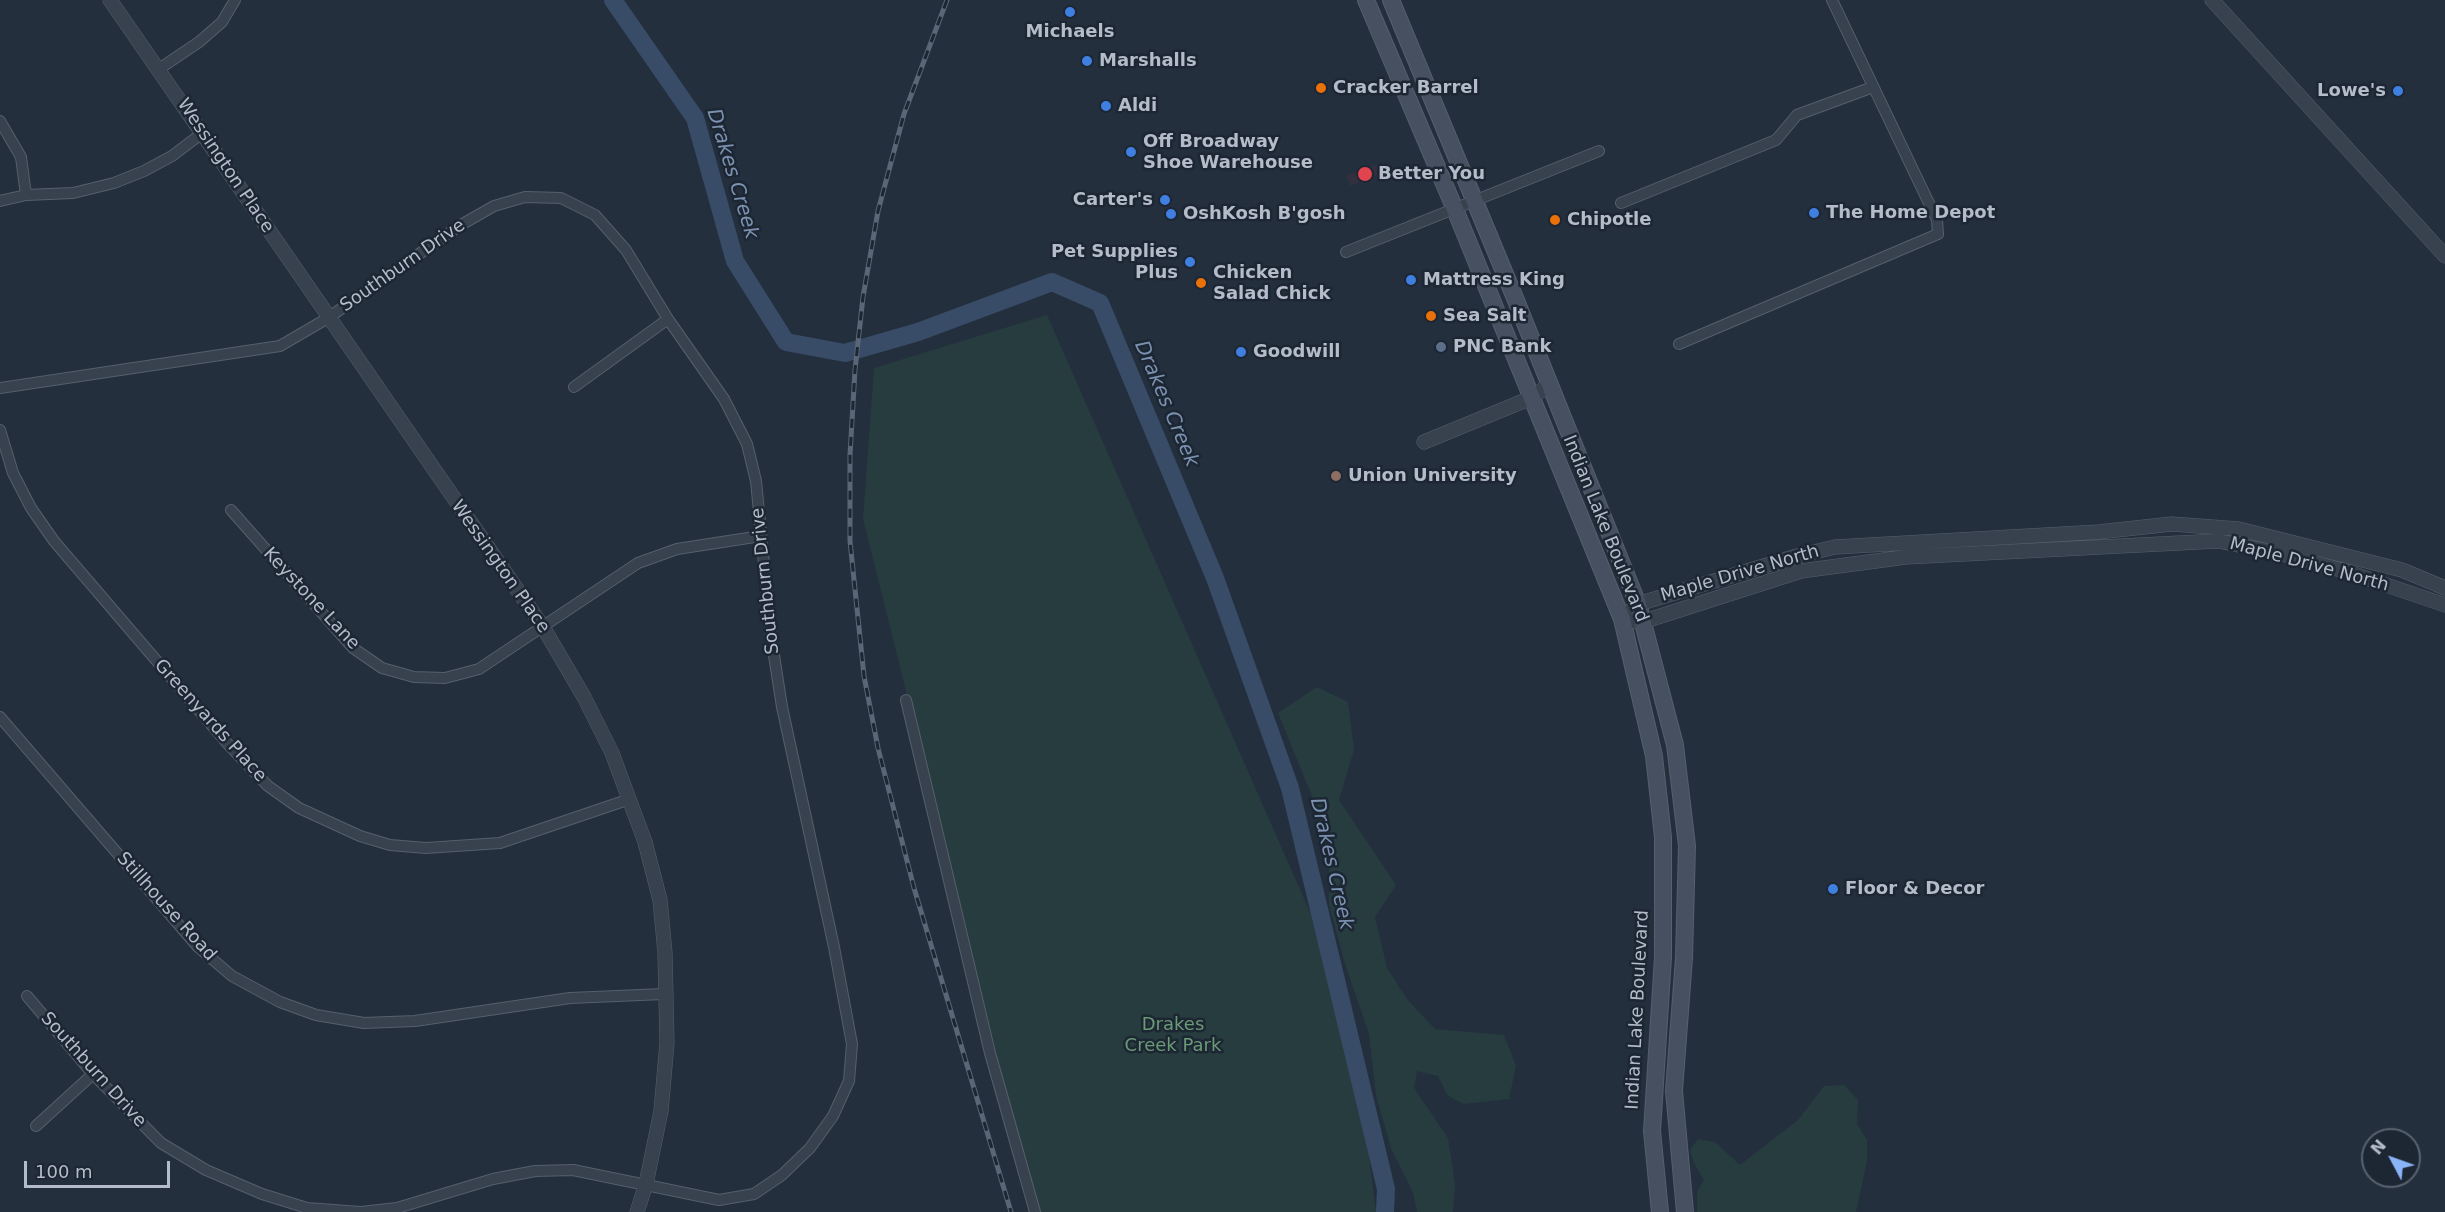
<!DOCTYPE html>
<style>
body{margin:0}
#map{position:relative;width:2445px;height:1212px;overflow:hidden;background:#242f3e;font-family:"DejaVu Sans",sans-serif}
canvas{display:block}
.north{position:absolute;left:2361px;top:1128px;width:60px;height:60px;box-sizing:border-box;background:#1d2633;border:2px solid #59626f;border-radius:50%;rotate:311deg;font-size:16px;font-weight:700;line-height:24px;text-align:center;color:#b4bcc9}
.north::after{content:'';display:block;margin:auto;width:21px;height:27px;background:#8ab4f8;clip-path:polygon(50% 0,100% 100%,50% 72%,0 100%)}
.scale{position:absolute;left:24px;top:1161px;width:146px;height:27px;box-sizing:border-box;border:3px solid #b4bcc9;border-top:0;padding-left:8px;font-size:18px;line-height:21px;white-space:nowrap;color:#b4bcc9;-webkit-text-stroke:4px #1d2633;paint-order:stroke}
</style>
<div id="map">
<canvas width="2445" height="1212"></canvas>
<div class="north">N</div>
<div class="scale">100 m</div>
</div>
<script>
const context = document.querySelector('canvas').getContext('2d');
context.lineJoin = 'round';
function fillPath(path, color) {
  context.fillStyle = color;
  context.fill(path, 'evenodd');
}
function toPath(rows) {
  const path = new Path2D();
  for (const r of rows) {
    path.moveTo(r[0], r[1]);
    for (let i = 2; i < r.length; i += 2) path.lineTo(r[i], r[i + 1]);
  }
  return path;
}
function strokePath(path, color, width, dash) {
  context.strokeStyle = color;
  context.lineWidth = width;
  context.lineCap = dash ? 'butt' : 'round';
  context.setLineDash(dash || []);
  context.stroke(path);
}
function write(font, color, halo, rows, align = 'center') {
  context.font = font + ' "DejaVu Sans",sans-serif';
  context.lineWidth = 5;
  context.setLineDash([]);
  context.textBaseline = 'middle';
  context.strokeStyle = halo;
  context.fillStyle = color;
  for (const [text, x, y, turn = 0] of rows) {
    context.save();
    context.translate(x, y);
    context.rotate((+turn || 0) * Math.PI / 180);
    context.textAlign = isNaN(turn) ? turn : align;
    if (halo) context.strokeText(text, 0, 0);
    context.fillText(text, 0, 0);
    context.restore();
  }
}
fillPath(toPath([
 [1380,163,1384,172,1350,186,1346,176]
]), '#32303f');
fillPath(toPath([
 [1047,315,1350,1003,1376,1212,1036,1212,863,519,874,368],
 [1317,687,1348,702,1354,750,1339,800,1396,885,1375,917,1387,968,1407,999,1435,1029,1504,1035,1516,1066,1509,1099,1463,1104,1447,1095,1438,1076,1417,1071,1414,1088,1448,1138,1455,1184,1453,1212,1417,1212,1413,1192,1391,1148,1376,1095,1369,1034,1345,964,1329,905,1329,870,1314,801,1278,713],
 [1844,1085,1858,1100,1857,1124,1867,1140,1867,1161,1856,1212,1697,1212,1697,1192,1704,1180,1694,1163,1690,1150,1698,1139,1715,1142,1740,1165,1798,1120,1824,1086]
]), '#263c3f');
strokePath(toPath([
 [613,0,695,118,735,261,786,342,845,353,918,332,1052,282,1100,303,1215,578,1290,788,1386,1189,1385,1212]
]), '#394c67', 18);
const minor = toPath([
 [159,69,199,42,222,22,235,0],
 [0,121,21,157,26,195],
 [0,201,26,195,73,193,114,183,144,171,172,156,201,134],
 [1621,203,1776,140,1797,115,1873,87],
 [1346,252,1599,151],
 [1679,344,1938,234,1937,220,1832,0],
 [574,387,668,319],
 [0,388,280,346,328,318,459,226,494,206,525,197,561,198,595,215,626,250,668,319,724,399,747,444,756,481,771,636,782,707,834,947,852,1044,849,1081,833,1116,810,1148,782,1175,754,1194,719,1200,573,1170,535,1171,493,1179,397,1208,361,1212],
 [0,430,13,473,31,508,54,541,227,743,268,786,299,808,360,836,390,845,426,848,500,843,630,799],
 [231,510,353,648,382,668,414,677,445,678,479,669,638,563,677,549,761,536],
 [906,700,990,1053,1035,1212],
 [0,717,198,947,232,976,280,1002,316,1015,364,1023,415,1021,570,998,664,994],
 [27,996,93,1074,161,1143,206,1170,262,1194,307,1208,360,1212],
 [36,1126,93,1074]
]);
const tertiary = toPath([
 [110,0,543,627,584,697,612,753,645,842,660,900,665,953,667,1043,661,1111,646,1184,637,1212],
 [2212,0,2445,256],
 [1424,442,1531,398,1549,385],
 [1622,619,1638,604,1797,556,1835,547,2098,532,2172,524,2239,529,2402,570,2445,588],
 [1633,621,1642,622,1801,571,1906,557,2218,541,2283,554,2348,572,2445,605]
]);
const secondary = toPath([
 [1366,0,1454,207,1622,619,1654,756,1663,837,1663,957,1652,1131,1660,1212],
 [1391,0,1515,298,1638,604,1675,745,1687,846,1684,958,1674,1091,1685,1212]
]);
strokePath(minor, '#565f6c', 12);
strokePath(tertiary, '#565f6c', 15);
strokePath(secondary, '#565f6c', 18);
strokePath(minor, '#38414e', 10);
strokePath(tertiary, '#38414e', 14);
strokePath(secondary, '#465061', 16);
const rail = toPath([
 [947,0,904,114,878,211,863,297,855,370,850,455,850,541,864,676,878,748,914,888,1011,1212]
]);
strokePath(rail, '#5a6575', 5);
strokePath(rail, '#1d2633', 3, [9]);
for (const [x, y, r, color] of [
 [1070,12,6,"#3f7fe0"],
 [1087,61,6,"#3f7fe0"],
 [1321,88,6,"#e8710a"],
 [2398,91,6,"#3f7fe0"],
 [1106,106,6,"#3f7fe0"],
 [1131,152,6,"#3f7fe0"],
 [1365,174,8,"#e0444e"],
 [1165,200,6,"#3f7fe0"],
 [1814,213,6,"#3f7fe0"],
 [1171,214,6,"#3f7fe0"],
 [1555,220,6,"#e8710a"],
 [1190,262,6,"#3f7fe0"],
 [1411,280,6,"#3f7fe0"],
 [1201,283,6,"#e8710a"],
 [1431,316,6,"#e8710a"],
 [1441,347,6,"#5c6f8a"],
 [1241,352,6,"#3f7fe0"],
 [1336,476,6,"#8d6e63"],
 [1833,889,6,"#3f7fe0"]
]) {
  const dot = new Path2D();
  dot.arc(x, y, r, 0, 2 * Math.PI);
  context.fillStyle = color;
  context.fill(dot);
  strokePath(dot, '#1d2633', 2);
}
write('bold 18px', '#b4bcc9', '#1d2633', [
 ["Michaels",1070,32,"center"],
 ["Marshalls",1099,61],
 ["Cracker Barrel",1333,88],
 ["Lowe's",2386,91,"right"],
 ["Aldi",1118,106],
 ["Off Broadway",1143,142],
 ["Shoe Warehouse",1143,163],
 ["Better You",1378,174],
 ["Carter's",1153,200,"right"],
 ["The Home Depot",1826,213],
 ["OshKosh B'gosh",1183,214],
 ["Chipotle",1567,220],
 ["Pet Supplies",1178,252,"right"],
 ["Plus",1178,273,"right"],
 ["Chicken",1213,273],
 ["Salad Chick",1213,294],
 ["Mattress King",1423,280],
 ["Sea Salt",1443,316],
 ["PNC Bank",1453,347],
 ["Goodwill",1253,352],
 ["Union University",1348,476],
 ["Floor & Decor",1845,889]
], 'left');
write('18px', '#b4bcc9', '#1d2633', [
 ["Wessington Place",225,166,56],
 ["Southburn Drive",403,266,-35],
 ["Indian Lake Boulevard",1605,529,68],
 ["Maple Drive North",2309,565,15],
 ["Wessington Place",500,567,55],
 ["Maple Drive North",1740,574,-16],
 ["Southburn Drive",766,581,-96],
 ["Keystone Lane",311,599,47],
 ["Greenyards Place",210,721,48],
 ["Stillhouse Road",166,907,48],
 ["Indian Lake Boulevard",1638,1010,-87],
 ["Southburn Drive",93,1070,48]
]);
write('18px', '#6b9a76', '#1d2633', [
 ["Drakes",1173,1025],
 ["Creek Park",1173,1046]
]);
write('italic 20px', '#7c92b1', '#1d2633', [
 ["Drakes Creek",732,174,73],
 ["Drakes Creek",1166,404,67],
 ["Drakes Creek",1331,864,77]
]);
</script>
